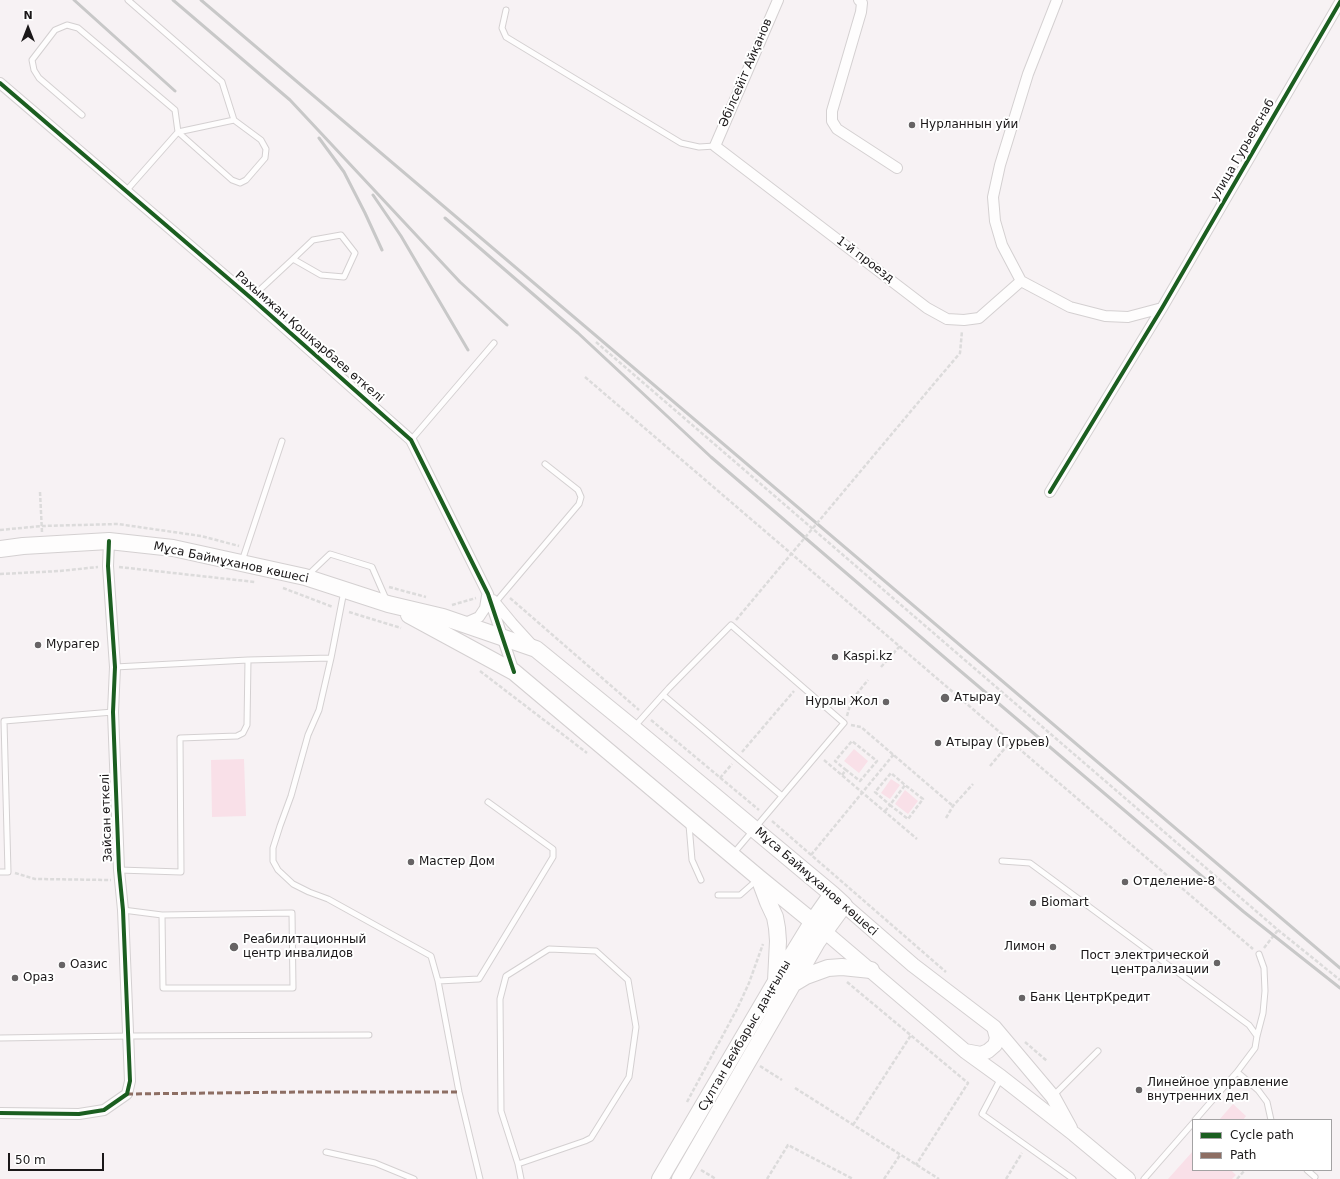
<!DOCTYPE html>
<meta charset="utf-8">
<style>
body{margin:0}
#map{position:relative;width:1340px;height:1179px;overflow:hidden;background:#f7f2f4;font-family:"DejaVu Sans",sans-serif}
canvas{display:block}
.legend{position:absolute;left:1192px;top:1119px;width:140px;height:52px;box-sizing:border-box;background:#fff;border:1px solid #a3a2a3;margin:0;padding:5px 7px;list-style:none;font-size:12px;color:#1a1718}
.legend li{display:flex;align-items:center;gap:8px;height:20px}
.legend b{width:20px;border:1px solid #a3a2a3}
.north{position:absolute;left:8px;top:8px;width:40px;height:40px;-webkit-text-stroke:3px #fff;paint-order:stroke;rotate:0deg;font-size:11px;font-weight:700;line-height:16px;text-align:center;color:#1a1718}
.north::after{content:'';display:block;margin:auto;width:14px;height:18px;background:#1a1718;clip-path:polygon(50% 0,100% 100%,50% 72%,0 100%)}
.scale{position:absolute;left:8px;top:1153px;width:96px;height:18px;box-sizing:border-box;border:2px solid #1a1718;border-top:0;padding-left:5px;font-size:12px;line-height:14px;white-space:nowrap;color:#1a1718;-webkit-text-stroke:3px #fff;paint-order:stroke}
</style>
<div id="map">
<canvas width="1340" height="1179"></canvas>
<ul class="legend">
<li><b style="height:5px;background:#1b5e20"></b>Cycle path</li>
<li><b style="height:5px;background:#8d6e63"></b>Path</li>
</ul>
<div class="north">N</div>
<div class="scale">50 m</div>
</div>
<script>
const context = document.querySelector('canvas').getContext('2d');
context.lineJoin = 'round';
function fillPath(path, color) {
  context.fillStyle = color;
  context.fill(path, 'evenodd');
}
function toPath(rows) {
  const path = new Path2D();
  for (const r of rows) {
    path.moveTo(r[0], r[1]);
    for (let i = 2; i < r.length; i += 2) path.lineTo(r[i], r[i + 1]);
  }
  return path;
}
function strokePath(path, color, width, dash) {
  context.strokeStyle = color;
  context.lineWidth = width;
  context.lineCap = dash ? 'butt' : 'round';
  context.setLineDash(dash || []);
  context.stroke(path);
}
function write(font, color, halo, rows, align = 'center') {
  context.font = font + ' "DejaVu Sans",sans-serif';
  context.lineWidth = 4;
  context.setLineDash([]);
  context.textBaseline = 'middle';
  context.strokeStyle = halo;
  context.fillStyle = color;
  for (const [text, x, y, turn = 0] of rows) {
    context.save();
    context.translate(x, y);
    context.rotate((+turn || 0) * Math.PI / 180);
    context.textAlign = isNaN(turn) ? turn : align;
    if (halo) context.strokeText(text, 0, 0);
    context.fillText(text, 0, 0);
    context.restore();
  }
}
fillPath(toPath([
 [854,749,868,761,859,773,844,761],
 [244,759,246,816,212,817,211,760],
 [891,779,900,785,890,799,881,793],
 [905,790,918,801,908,814,895,804],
 [1233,1104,1246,1116,1243,1120,1219,1120],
 [1193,1151,1193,1170,1231,1170,1236,1175,1232,1179,1168,1179]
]), '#f9e0e8');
const lane = toPath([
 [128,0,222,82,234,120],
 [506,10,502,28,506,37,681,143,699,147,715,146],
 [82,115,39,78,34,70,32,60,55,30,67,25,78,28,175,110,178,132,232,180,240,183,246,180,265,158,266,149,261,140,234,120,178,132,126,191],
 [251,298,293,259,313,240,341,235,355,253,344,277,321,275,293,259],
 [411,440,494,343],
 [242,561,282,441],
 [308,575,330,554,372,567,386,599],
 [344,591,331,658,319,710,308,735,291,796,280,826,273,848,273,861,278,870,293,884,309,892,328,899,431,956,438,981,459,1092,480,1179],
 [495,603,579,504,581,497,578,490,545,464],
 [115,667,248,660,331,658],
 [663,695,782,796],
 [635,726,669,688,731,625,844,723,733,854],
 [689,825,692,860,701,880],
 [1002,861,1030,863,1249,1025,1257,1036],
 [119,870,181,872,180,738,237,736,243,733,247,725,248,660],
 [0,872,8,872,4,721,113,712],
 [718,895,740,895,757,880],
 [123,910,162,915,292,913,293,988,163,988,162,915],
 [438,981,479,979,553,857,553,849,488,802],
 [0,1038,129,1036,369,1035],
 [1237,1072,1258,1090,1267,1102,1271,1120],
 [1001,1078,982,1114,1073,1179],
 [1053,1096,1098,1051],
 [1195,1120,1237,1072,1255,1048,1257,1036,1263,1013,1265,991,1264,968,1259,954],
 [326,1152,375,1163,414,1179],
 [518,1164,585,1141,591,1138,629,1077,636,1027,628,980,596,951,549,949,506,976,500,999,501,1111,518,1164,521,1179],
 [1307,1170,1315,1177],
 [1144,1179,1193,1123]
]);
const street = toPath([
 [778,0,715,146,927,308,947,319,964,320,979,318,1021,281],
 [859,0,862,3,861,12,832,111,832,121,837,129,897,168],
 [1057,0,1028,74,1000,165,993,197,995,221,1002,245,1021,281,1070,307,1105,316,1128,317,1162,308],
 [0,83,251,298,411,440,488,594,514,672],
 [1050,492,1162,308,1340,2],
 [493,600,512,623,532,645],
 [463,624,479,617,485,608,487,596],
 [0,1113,79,1114,104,1110,127,1094,130,1081,123,910,119,870,113,712,115,667,108,566,109,541]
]);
const secondary = toPath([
 [844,905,913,965,994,1027,1053,1097,1070,1128],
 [824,931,965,1051,1001,1077,1074,1134,1128,1179],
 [965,1051,981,1054,988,1051,995,1045,997,1038,994,1027]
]);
const primary = toPath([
 [0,549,23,546,109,541,173,548,305,577,388,604,443,617,536,649,633,728,832,894,844,905,817,942,680,1179],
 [409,615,514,672,759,878,824,931],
 [759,878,768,902,775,917,777,928,778,941,776,981],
 [791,985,806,976,828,968,842,967,871,970],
 [660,1179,775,983,813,921,832,894]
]);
strokePath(lane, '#d4d0d1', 7);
strokePath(street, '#d4d0d1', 12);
strokePath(secondary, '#d4d0d1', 16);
strokePath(primary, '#d4d0d1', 18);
strokePath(toPath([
 [596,342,1278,930,1340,980],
 [585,377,1253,949],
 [932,386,960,353,962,331],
 [40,492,42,532],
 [0,530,42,526,118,524,201,536,239,546],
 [119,567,255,582],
 [0,574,60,571,98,567],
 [389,587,426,597],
 [283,588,333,607],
 [510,598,639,710],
 [452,605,476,598],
 [349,612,401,628],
 [736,620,782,565],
 [881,667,900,646],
 [480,671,587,753],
 [847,716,851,701,868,680],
 [651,720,759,810],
 [851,725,861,727,953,806],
 [742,752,794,691],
 [824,760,917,839],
 [990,766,1011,741],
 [842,775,846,770,835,761,852,741,877,761,860,781,846,770],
 [720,778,732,764],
 [885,811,890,805,875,792,891,773,905,785,923,799,908,819,890,805,905,785],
 [946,818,953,806,973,784],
 [772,821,946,972],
 [811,855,894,754],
 [15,873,35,879,111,880],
 [1264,948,1278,930],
 [847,982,968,1083,916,1165],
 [1025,1042,1047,1061],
 [760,1066,782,1080],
 [795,1088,939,1179],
 [687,1102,737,1009,749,983,763,944],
 [853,1125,911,1035],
 [701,1170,716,1179],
 [767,1179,788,1145,853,1179],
 [884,1179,900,1155],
 [1006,1179,1022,1153],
 [1237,1179,1245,1170]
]), '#dcdbdb', 2.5, [4, 2]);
strokePath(lane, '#fefdfd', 5);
strokePath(street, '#fefdfd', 10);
strokePath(secondary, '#fefdfd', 14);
strokePath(primary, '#fefdfd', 16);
strokePath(toPath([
 [74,0,175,91],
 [173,0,290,100,460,282,507,325],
 [201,0,1340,968],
 [319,138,344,172,365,213,382,250],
 [373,195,401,236,468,350],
 [445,218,578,333,711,457,958,669,1244,912,1340,988]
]), '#c8c8c8', 3);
strokePath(toPath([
 [782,565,932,386]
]), '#dcdbdb', 2.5, [4, 2]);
strokePath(toPath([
 [127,1094,300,1092,459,1092]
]), '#8d6e63', 3, [6, 3]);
strokePath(toPath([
 [0,83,251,298,411,440,488,594,514,672],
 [1050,492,1162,308,1340,2],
 [0,1113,79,1114,104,1110,127,1094,130,1081,123,910,119,870,113,712,115,667,108,566,109,541]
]), '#1b5e20', 4);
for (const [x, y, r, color] of [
 [912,125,4,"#676465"],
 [38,645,4,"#676465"],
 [835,657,4,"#676465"],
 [945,698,5,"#676465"],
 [886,702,4,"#676465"],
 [938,743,4,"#676465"],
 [411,862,4,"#676465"],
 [1125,882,4,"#676465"],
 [1033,903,4,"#676465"],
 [234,947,5,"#676465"],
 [1053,947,4,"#676465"],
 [1217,963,4,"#676465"],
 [62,965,4,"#676465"],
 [15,978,4,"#676465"],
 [1022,998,4,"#676465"],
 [1139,1090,4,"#676465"]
]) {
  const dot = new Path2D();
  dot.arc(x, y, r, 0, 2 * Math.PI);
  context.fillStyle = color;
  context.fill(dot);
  strokePath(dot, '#fff', 1.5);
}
write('12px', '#1a1718', '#fff', [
 ["Әбілсейіт Айқанов",746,73,-67],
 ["улица Гурьевснаб",1243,150,-60],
 ["1-й проезд",865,260,37],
 ["Рахымжан Қошқарбаев өткелі",309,337,41],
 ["Мұса Баймұханов көшесі",231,563,12],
 ["Зайсан өткелі",107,818,-92],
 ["Мұса Баймұханов көшесі",816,882,41],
 ["Сұлтан Бейбарыс даңғылы",745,1036,-60]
]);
write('12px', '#1a1718', '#fff', [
 ["Нурланнын уйи",920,125],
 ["Мурагер",46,645],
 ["Kaspi.kz",843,657],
 ["Атырау",954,698],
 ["Нурлы Жол",878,702,"right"],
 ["Атырау (Гурьев)",946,743],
 ["Мастер Дом",419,862],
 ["Отделение-8",1133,882],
 ["Biomart",1041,903],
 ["Реабилитационный",243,940],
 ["центр инвалидов",243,954],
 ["Лимон",1045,947,"right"],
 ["Пост электрической",1209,956,"right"],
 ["централизации",1209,970,"right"],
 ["Оазис",70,965],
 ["Ораз",23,978],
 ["Банк ЦентрКредит",1030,998],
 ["Линейное управление",1147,1083],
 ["внутренних дел",1147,1097]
], 'left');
</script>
